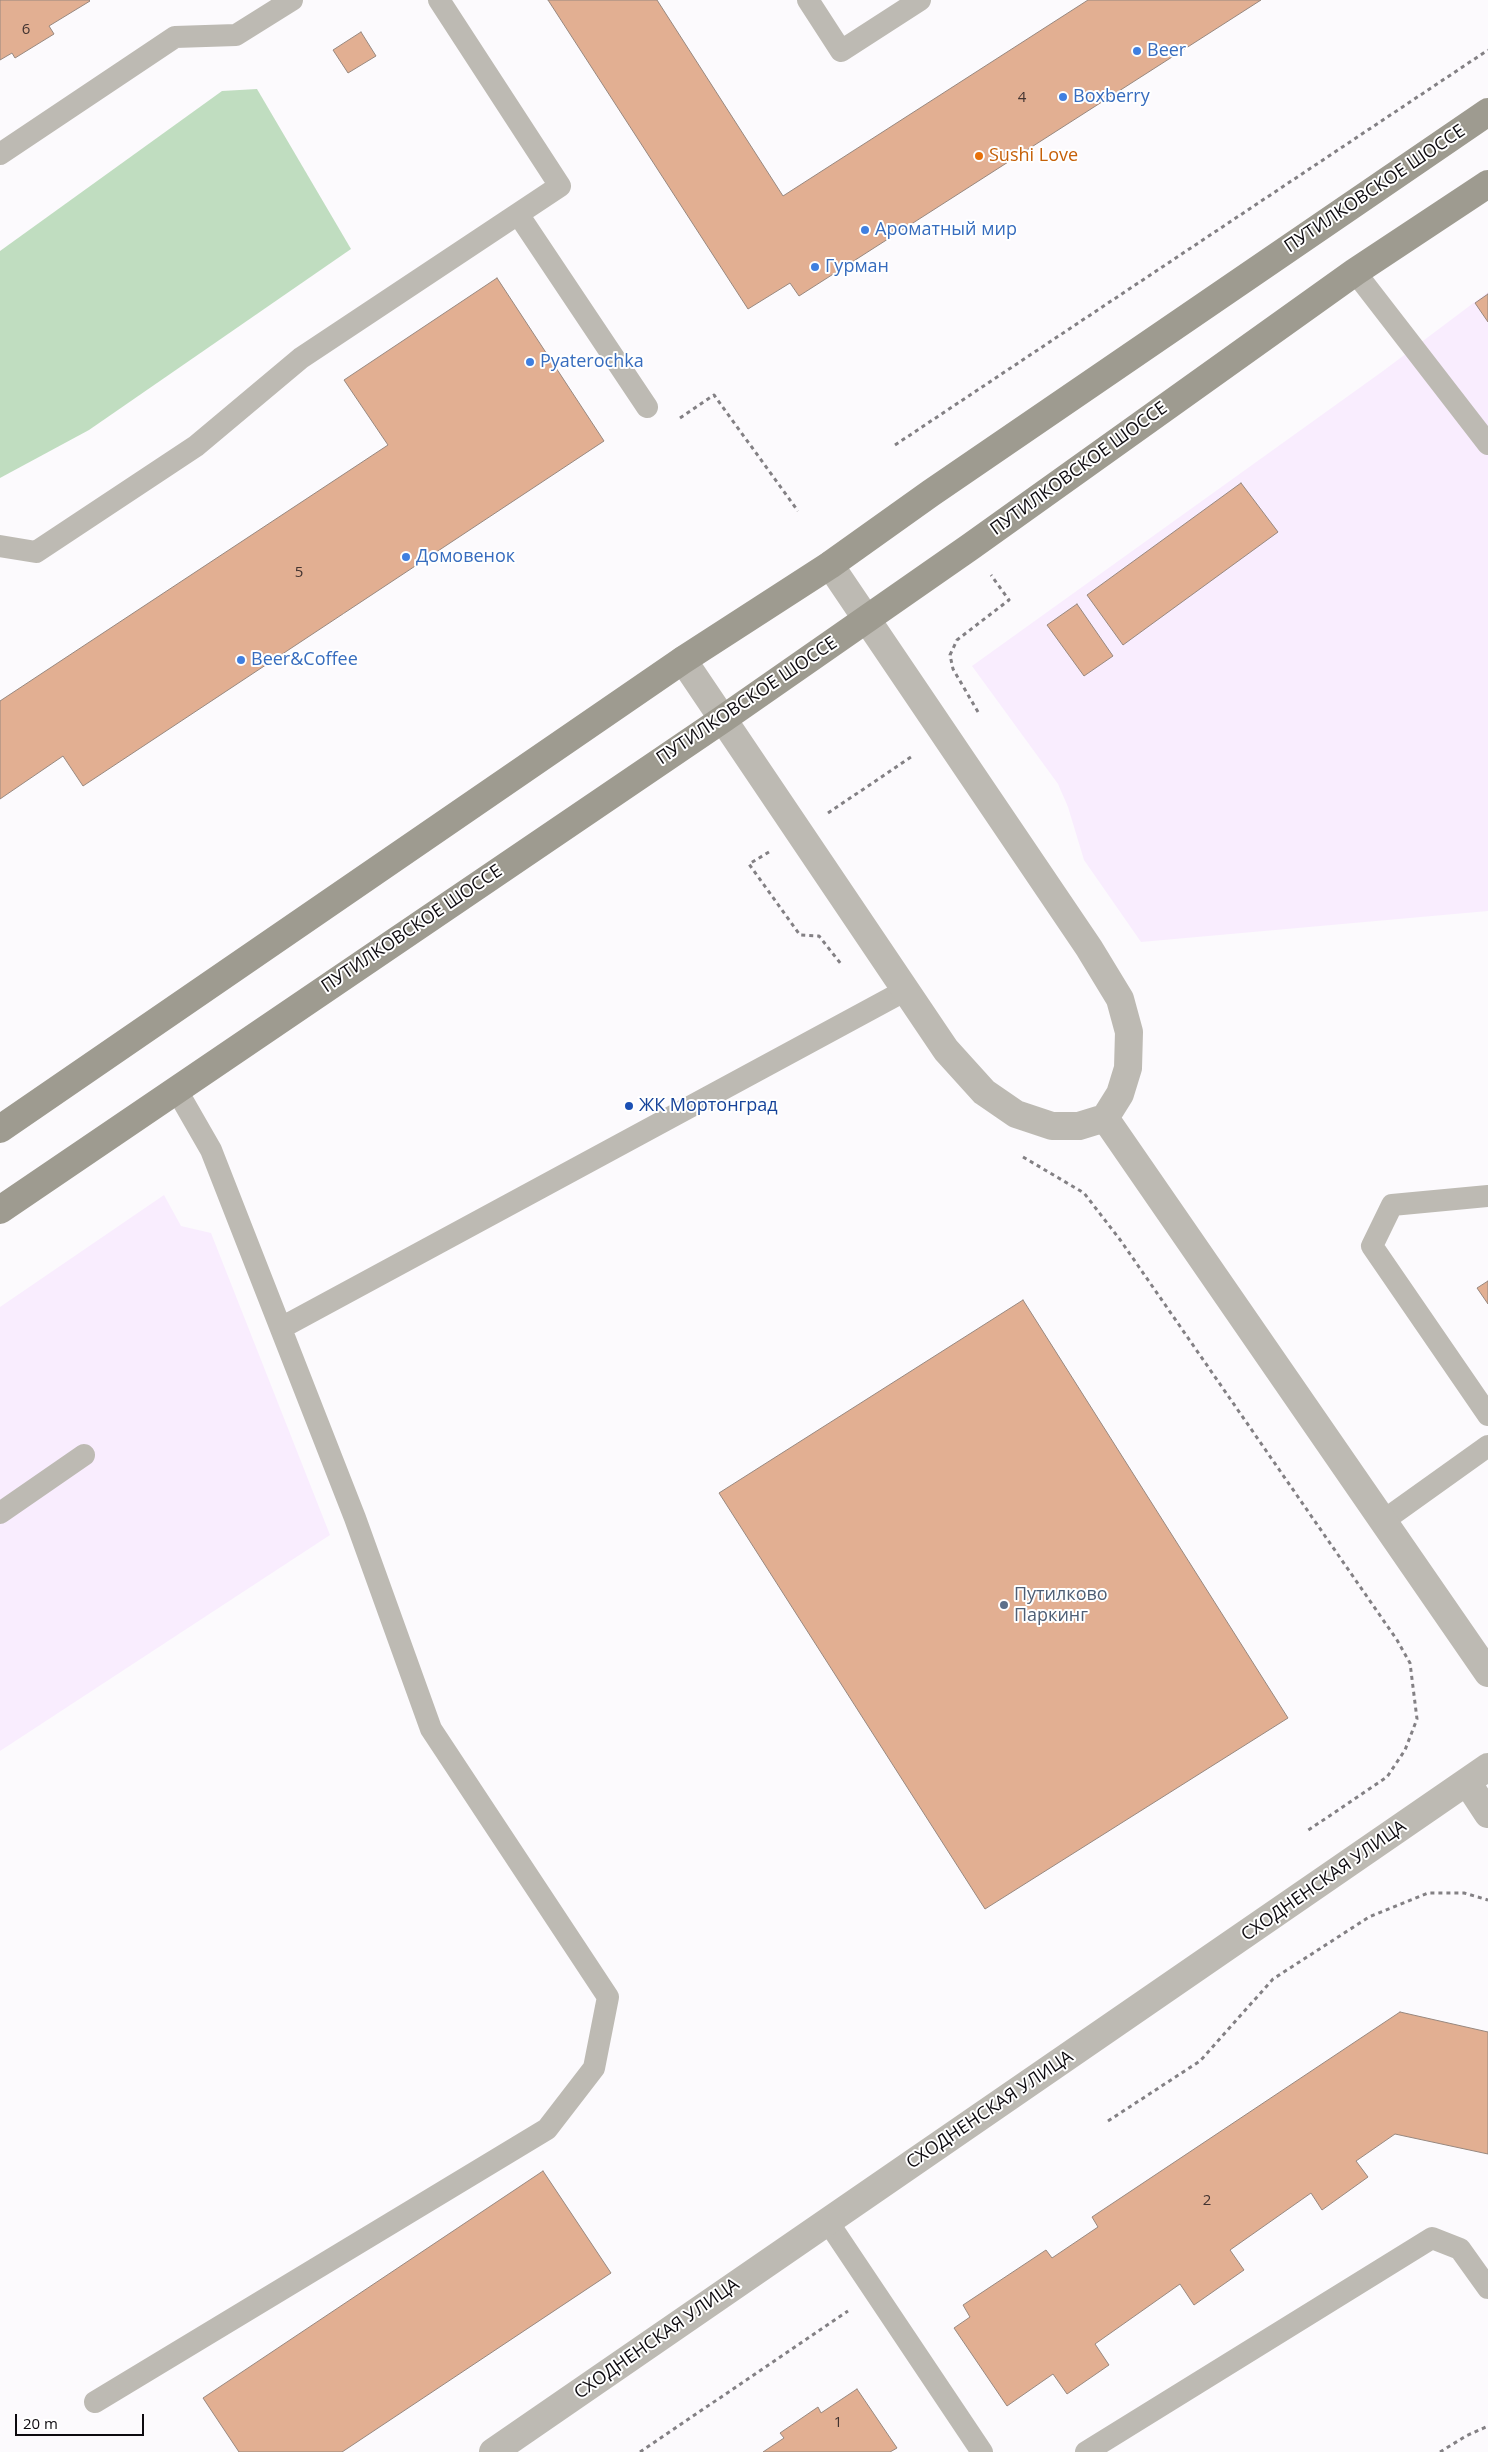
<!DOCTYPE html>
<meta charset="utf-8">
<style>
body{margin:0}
#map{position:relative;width:1488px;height:2452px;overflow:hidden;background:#fcfafd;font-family:"Open Sans",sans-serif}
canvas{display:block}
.scale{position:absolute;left:15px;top:2414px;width:129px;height:22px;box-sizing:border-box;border:2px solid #0d0a0f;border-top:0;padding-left:6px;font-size:15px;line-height:18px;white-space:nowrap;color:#0d0a0f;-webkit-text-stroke:4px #fff;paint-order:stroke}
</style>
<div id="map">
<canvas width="1488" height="2452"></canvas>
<div class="scale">20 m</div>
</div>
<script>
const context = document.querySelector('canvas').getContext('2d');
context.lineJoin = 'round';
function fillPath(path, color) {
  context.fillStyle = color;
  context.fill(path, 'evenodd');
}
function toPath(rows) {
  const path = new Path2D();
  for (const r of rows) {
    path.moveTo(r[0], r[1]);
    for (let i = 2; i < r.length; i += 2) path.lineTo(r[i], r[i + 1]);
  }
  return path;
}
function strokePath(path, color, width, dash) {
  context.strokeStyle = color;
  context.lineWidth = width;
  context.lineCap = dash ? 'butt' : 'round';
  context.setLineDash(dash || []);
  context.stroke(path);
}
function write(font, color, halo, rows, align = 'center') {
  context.font = font + ' "Open Sans",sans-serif';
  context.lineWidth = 4;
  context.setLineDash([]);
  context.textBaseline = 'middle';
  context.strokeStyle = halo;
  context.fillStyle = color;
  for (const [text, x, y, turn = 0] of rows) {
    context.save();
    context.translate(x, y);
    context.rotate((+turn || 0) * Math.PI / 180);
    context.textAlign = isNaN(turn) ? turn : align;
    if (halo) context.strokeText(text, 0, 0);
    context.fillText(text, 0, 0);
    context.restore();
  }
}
fillPath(toPath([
 [1488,292,1488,911,1141,942,1084,860,1068,807,1058,784,972,666,1383,371],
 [164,1195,181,1226,211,1233,330,1535,0,1751,0,1307]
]), '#f9edfe');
fillPath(toPath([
 [257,89,351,249,89,430,0,478,0,251,222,91]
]), '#c0ddc0');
const building = toPath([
 [0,0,89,0,90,1,49,26,54,34,15,58,12,53,0,60,0,0],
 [548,0,657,0,783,196,1088,0,1261,0,799,296,790,283,748,309,548,0],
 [361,32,376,56,348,73,333,50,361,32],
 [497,278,604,441,83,786,63,756,0,799,0,701,388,445,344,380,497,278],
 [1488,294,1488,322,1475,303,1488,294],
 [1241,483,1278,532,1123,645,1087,595,1241,483],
 [1077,604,1113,656,1084,676,1047,625,1077,604],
 [1488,1281,1488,1304,1477,1288,1488,1281],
 [1023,1300,1288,1718,985,1909,719,1493,1023,1300],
 [1400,2012,1488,2032,1488,2154,1395,2134,1356,2161,1368,2177,1322,2210,1311,2193,1230,2250,1244,2270,1194,2305,1180,2284,1095,2344,1109,2365,1067,2394,1053,2374,1007,2406,954,2328,970,2317,963,2305,1046,2250,1052,2258,1098,2227,1092,2217,1400,2012],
 [543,2171,611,2273,342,2452,239,2452,203,2398,543,2171],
 [857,2389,897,2448,890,2452,763,2452,784,2438,780,2433,818,2407,821,2413,857,2389]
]);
fillPath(building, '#e2af92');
strokePath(building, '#98887f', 1);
strokePath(toPath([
 [680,418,714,395,798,511],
 [895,445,1488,50],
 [978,712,953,669,950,655,957,640,1009,600,991,575],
 [828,813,914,755],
 [769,852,749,864,800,935,819,936,841,964],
 [1023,1157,1084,1193,1121,1241,1397,1640,1410,1663,1417,1719,1405,1750,1387,1777,1307,1831],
 [1108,2121,1200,2061,1273,1979,1369,1917,1428,1893,1464,1893,1488,1900],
 [640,2452,848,2311],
 [1440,2452,1466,2436,1488,2426]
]), '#838084', 3, [4, 4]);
strokePath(toPath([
 [808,0,841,51,920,0],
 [0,154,175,37,236,35,292,0],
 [518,214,647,407],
 [1355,272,1488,444],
 [0,546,36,552,196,446,301,358,560,186,439,0],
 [1488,1196,1392,1205,1372,1246,1488,1415],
 [281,1328,906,990],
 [0,1513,84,1455],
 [1383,1521,1488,1446],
 [828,2222,982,2452],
 [95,2402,547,2129,594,2068,608,1997,431,1729,355,1518,211,1150,176,1089],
 [1086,2452,1432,2238,1460,2249,1488,2288]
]), '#bdbab3', 22);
strokePath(toPath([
 [683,660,946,1050,984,1092,1016,1114,1052,1126,1079,1126,1105,1118,1120,1094,1128,1068,1129,1032,1120,999,1089,948,830,565],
 [1105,1118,1488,1673],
 [1467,1782,1488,1814],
 [493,2452,1488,1767]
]), '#bdbab3', 28);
strokePath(toPath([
 [0,1129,683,660,830,565,931,493,1488,112],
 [0,1210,723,719,970,547,1355,272,1488,184]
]), '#9e9b90', 28);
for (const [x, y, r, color] of [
 [1137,51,5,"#3f7fe0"],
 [1063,97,5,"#3f7fe0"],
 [979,156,5,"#e8710a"],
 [865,230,5,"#3f7fe0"],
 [815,267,5,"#3f7fe0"],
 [530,362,5,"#3f7fe0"],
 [406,557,5,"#3f7fe0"],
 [241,660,5,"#3f7fe0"],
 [629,1106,5,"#1a4fb4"],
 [1004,1605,5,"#5c6f8a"]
]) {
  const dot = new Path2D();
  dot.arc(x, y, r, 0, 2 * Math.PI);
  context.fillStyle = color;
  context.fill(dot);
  strokePath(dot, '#fff', 2);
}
write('15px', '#423330', null, [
 ["6",26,30],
 ["4",1022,98],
 ["5",299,573],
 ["2",1207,2201],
 ["1",838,2423]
]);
write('18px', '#366cbe', '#fff', [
 ["Beer",1147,51],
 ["Boxberry",1073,97],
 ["Ароматный мир",875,230],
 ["Гурман",825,267],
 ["Pyaterochka",540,362],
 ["Домовенок",416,557],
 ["Beer&Coffee",251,660]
], 'left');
write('18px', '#c56008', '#fff', [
 ["Sushi Love",989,156]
], 'left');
write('18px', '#0d0a0f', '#fff', [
 ["ПУТИЛКОВСКОЕ ШОССЕ",1375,189,-34],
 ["ПУТИЛКОВСКОЕ ШОССЕ",1079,469,-36],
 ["ПУТИЛКОВСКОЕ ШОССЕ",747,701,-34],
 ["ПУТИЛКОВСКОЕ ШОССЕ",412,929,-34],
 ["СХОДНЕНСКАЯ УЛИЦА",1324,1881,-35],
 ["СХОДНЕНСКАЯ УЛИЦА",990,2110,-34],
 ["СХОДНЕНСКАЯ УЛИЦА",657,2339,-35]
]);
write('18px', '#164399', '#fff', [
 ["ЖК Мортонград",639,1106]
], 'left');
write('18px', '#4e5e75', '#fff', [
 ["Путилково",1014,1595],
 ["Паркинг",1014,1616]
], 'left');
</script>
